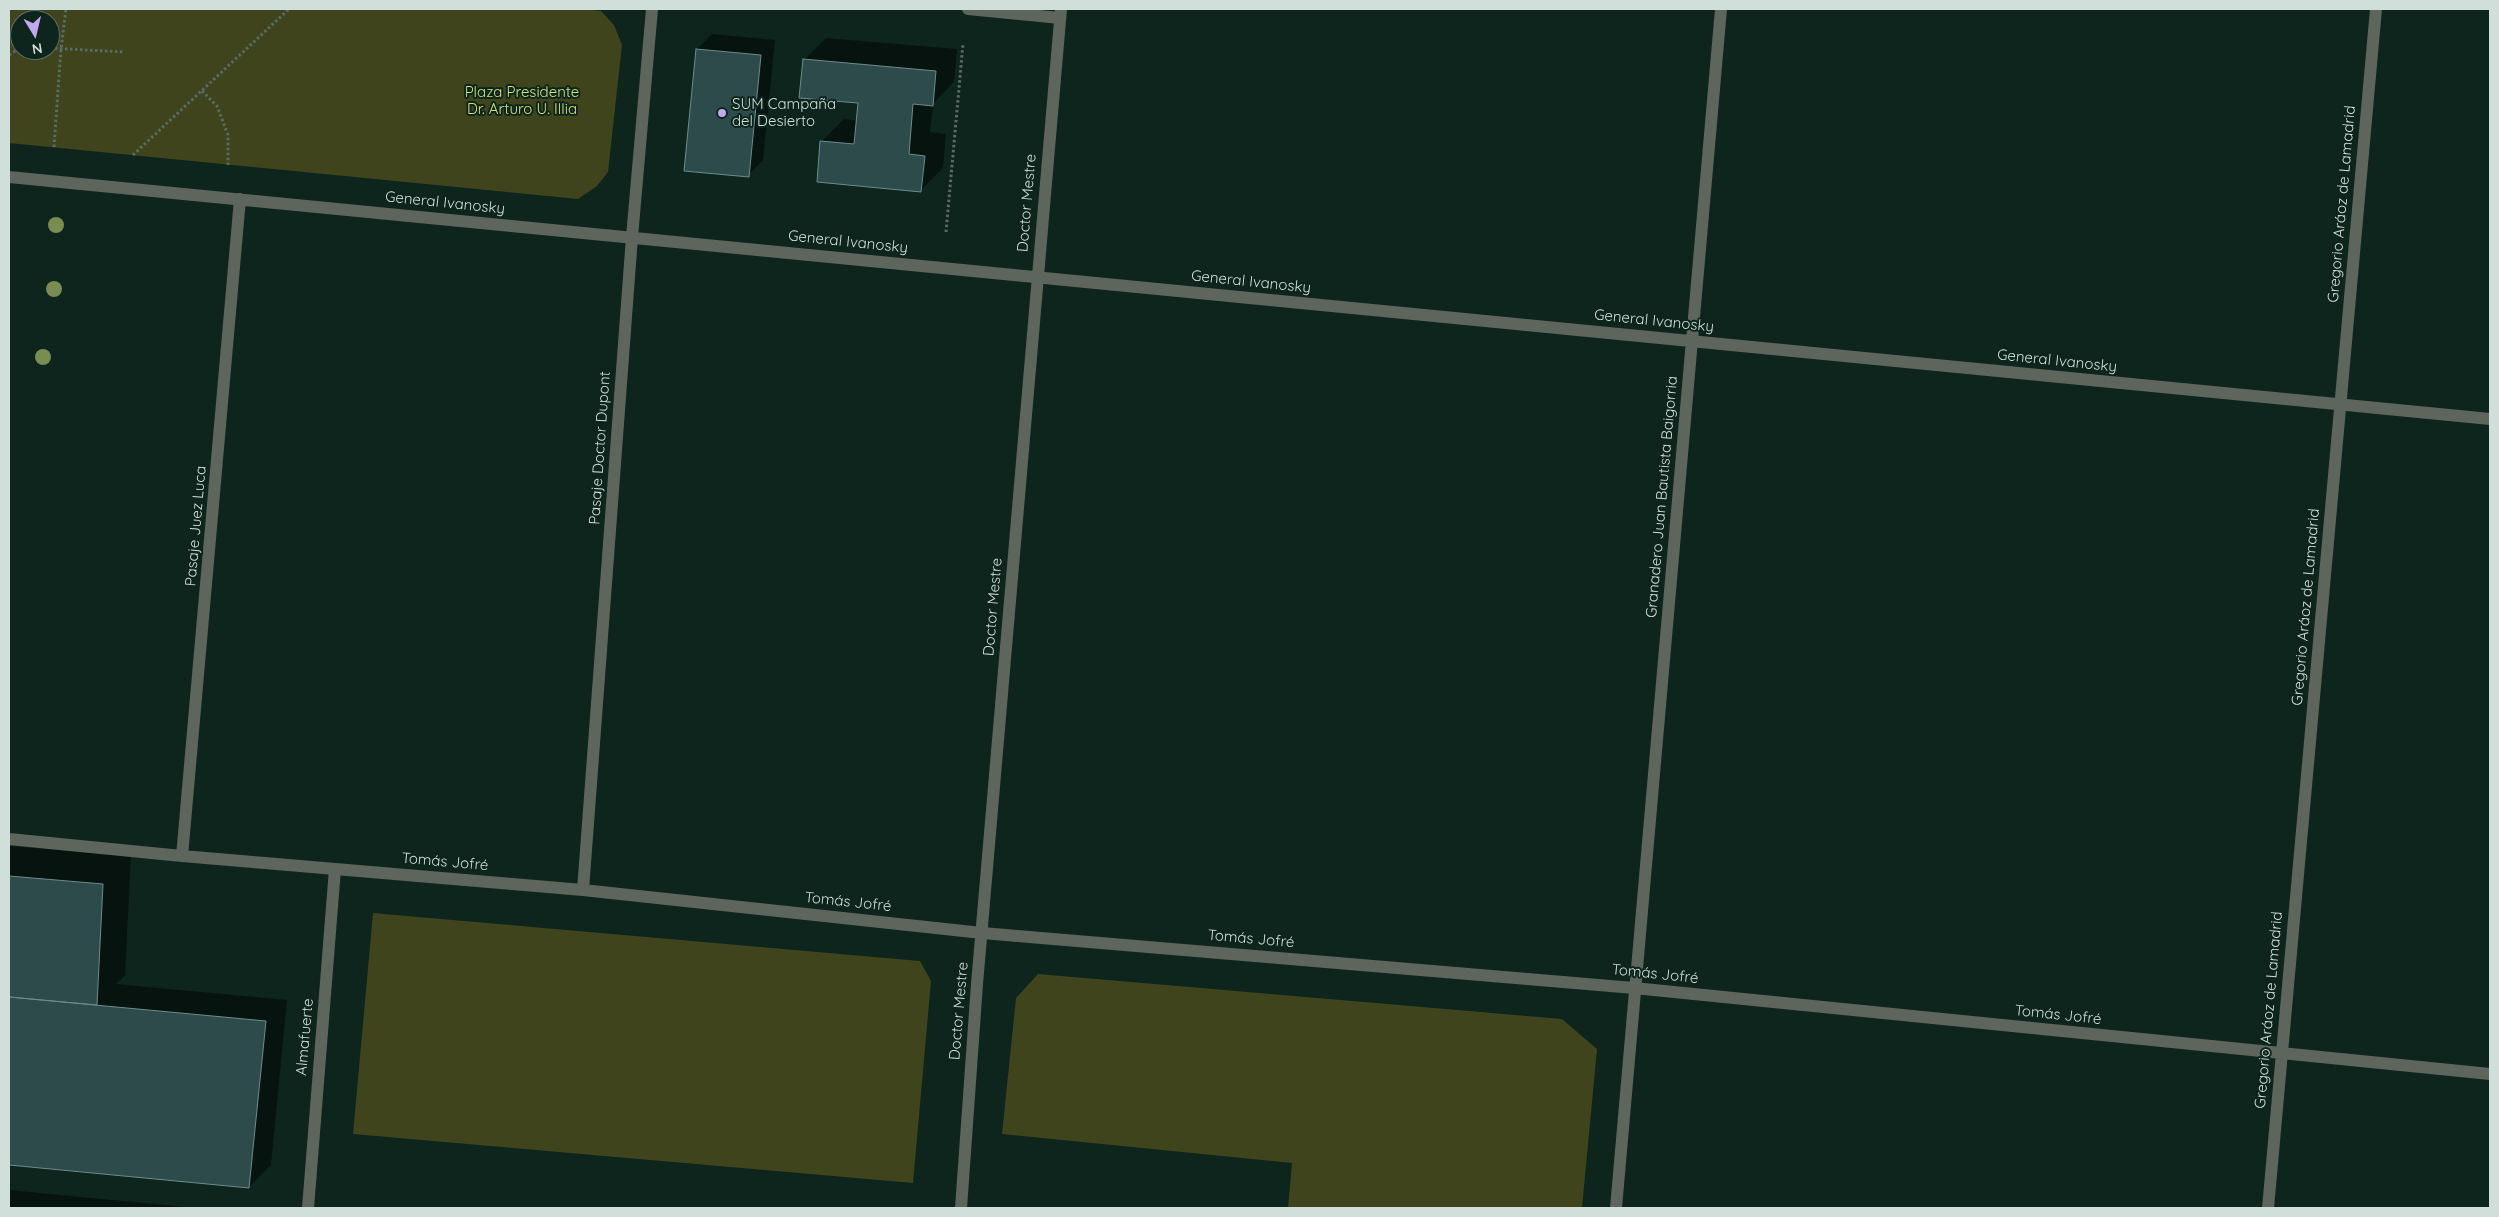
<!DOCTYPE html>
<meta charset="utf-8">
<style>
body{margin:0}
#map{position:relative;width:2499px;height:1217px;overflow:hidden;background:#0d251d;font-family:Quicksand,sans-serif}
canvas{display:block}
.frame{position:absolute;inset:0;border:10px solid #d0dfd9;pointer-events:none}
.north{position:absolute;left:10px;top:10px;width:50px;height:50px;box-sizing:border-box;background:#0d251d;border:1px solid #5b6f68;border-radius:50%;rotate:171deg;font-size:14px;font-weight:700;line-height:20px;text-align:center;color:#d0dfd9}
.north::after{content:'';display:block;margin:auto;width:18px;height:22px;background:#c4a7f1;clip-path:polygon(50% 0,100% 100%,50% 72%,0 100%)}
</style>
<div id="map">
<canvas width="2499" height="1217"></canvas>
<div class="frame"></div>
<div class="north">N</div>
</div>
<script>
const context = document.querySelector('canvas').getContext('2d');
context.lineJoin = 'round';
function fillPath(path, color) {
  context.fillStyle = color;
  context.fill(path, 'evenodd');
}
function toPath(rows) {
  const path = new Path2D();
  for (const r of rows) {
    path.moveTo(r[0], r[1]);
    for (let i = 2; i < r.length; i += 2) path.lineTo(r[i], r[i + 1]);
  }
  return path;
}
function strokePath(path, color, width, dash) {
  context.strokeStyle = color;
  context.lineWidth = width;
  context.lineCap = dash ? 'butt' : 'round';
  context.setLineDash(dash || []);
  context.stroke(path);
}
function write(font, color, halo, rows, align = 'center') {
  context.font = font + ' Quicksand,sans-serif';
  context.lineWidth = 4;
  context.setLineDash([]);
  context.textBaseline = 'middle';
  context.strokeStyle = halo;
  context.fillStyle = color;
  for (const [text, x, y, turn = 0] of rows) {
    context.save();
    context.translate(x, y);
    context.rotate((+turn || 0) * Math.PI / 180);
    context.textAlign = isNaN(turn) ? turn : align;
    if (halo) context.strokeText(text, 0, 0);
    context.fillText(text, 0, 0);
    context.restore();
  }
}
fillPath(toPath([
 [9,9,583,9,601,11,614,25,622,45,608,172,597,186,578,199,9,143],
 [20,20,50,20,50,50,20,50],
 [373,913,920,961,931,981,913,1183,353,1134],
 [1038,974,1562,1019,1597,1049,1582,1208,1288,1208,1292,1163,1002,1134,1016,998]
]), '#3f441d');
fillPath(toPath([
 [712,34,775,40,763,160,748,175,697,49],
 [826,38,957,49,954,82,933,104,930,132,946,134,943,168,921,190,822,141,844,119,858,121,859,102,804,60],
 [9,846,131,856,125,976,116,984,287,1000,271,1165,249,1187,9,1163],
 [9,1190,195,1208,9,1208]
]), '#0007');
const building = toPath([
 [696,49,761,55,749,177,684,171,696,49],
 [803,59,936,71,933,106,913,104,909,154,925,156,921,192,817,182,820,141,854,144,858,103,799,98,803,59],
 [9,876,103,884,97,1005,9,997,9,876],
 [9,997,266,1021,249,1188,9,1165,9,997]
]);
fillPath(building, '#2e4b4b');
strokePath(building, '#6e8c8c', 1);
strokePath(toPath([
 [9,33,20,43],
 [50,48,124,52],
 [9,55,20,48],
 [202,91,217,106,228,135,228,165],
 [54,147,61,49,66,9],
 [133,155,289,9],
 [946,232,963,44]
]), '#586c65', 3, [2.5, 2.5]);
strokePath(toPath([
 [968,9,1060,18],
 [9,177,2490,419],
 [9,839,182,856,583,890,982,933,1634,988,2490,1074],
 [182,856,240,199],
 [583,890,632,237,652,9],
 [308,1208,335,869],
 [961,1208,977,984,1061,9],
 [1616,1208,1721,9],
 [2268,1208,2376,9]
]), '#5d655d', 12);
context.fillStyle = '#798c51';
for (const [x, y] of [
 [56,225],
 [54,289],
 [43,357]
]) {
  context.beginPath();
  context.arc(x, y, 8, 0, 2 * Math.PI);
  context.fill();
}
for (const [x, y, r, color] of [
 [722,113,5,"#c4a7f1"]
]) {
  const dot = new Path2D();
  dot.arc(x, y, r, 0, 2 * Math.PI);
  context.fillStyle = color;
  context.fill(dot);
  strokePath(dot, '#0d251d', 2);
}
write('15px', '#d1e17b', '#0d251d', [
 ["Plaza Presidente",522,92],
 ["Dr. Arturo U. Illia",522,109]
]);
write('15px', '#d0dfd9', '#0d251d', [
 ["SUM Campaña",732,104],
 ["del Desierto",732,121]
], 'left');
write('15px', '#d0dfd9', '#0d251d', [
 ["General Ivanosky",445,203,6],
 ["Doctor Mestre",1027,203,-85],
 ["Gregorio Aráoz de Lamadrid",2342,204,-85],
 ["General Ivanosky",848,242,6],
 ["General Ivanosky",1251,282,6],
 ["General Ivanosky",1654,321,6],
 ["General Ivanosky",2057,361,6],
 ["Pasaje Doctor Dupont",600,448,-86],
 ["Granadero Juan Bautista Baigorria",1662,497,-85],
 ["Pasaje Juez Luca",196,526,-85],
 ["Doctor Mestre",993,607,-85],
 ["Gregorio Aráoz de Lamadrid",2306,607,-85],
 ["Tomás Jofré",445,862,5],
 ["Tomás Jofré",848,902,6],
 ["Tomás Jofré",1251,939,5],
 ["Tomás Jofré",1655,974,6],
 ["Gregorio Aráoz de Lamadrid",2269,1010,-85],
 ["Doctor Mestre",959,1011,-85],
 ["Tomás Jofré",2058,1015,6],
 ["Almafuerte",305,1037,-85]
]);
</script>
